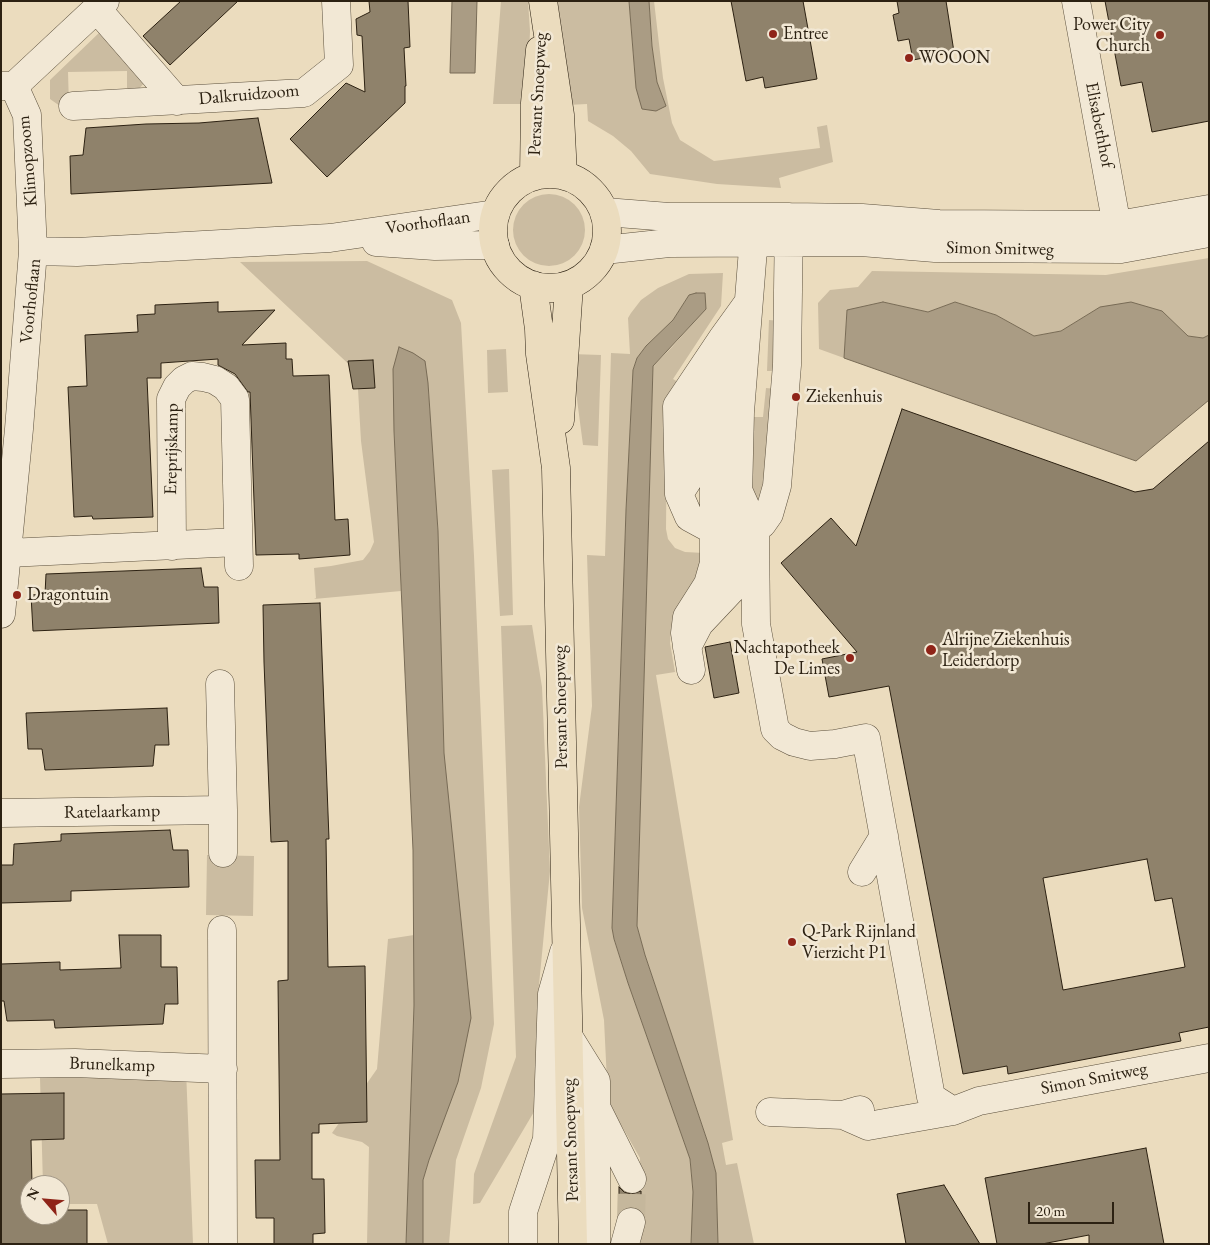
<!DOCTYPE html>
<style>
body{margin:0}
#map{position:relative;width:1210px;height:1245px;overflow:hidden;background:#ebdcbe;font-family:"EB Garamond",serif}
canvas{display:block}
.frame{position:absolute;inset:0;border:2px solid #2c2112;pointer-events:none}
.north{position:absolute;left:20px;top:1175px;width:50px;height:50px;box-sizing:border-box;background:#f2e8d5;border:1px solid #a39887;border-radius:50%;rotate:297deg;font-size:14px;font-weight:700;line-height:20px;text-align:center;color:#2c2112}
.north::after{content:'';display:block;margin:auto;width:18px;height:22px;background:#8f2418;clip-path:polygon(50% 0,100% 100%,50% 72%,0 100%)}
.scale{position:absolute;left:1028px;top:1202px;width:86px;height:22px;box-sizing:border-box;border:2px solid #2c2112;border-top:0;padding-left:6px;font-size:15px;line-height:18px;white-space:nowrap;color:#2c2112;-webkit-text-stroke:4px #f2e8d5;paint-order:stroke}
</style>
<div id="map">
<canvas width="1210" height="1245"></canvas>
<div class="frame"></div>
<div class="north">N</div>
<div class="scale">20 m</div>
</div>
<script>
const context = document.querySelector('canvas').getContext('2d');
context.lineJoin = 'round';
function fillPath(path, color) {
  context.fillStyle = color;
  context.fill(path, 'evenodd');
}
function toPath(rows) {
  const path = new Path2D();
  for (const r of rows) {
    if (r.length === 3) {
      path.moveTo(r[0] + r[2], r[1]);
      path.arc(r[0], r[1], r[2], 0, 2 * Math.PI);
      continue;
    }
    path.moveTo(r[0], r[1]);
    for (let i = 2; i < r.length; i += 2) path.lineTo(r[i], r[i + 1]);
  }
  return path;
}
function strokePath(path, color, width, dash) {
  context.strokeStyle = color;
  context.lineWidth = width;
  context.lineCap = dash ? 'butt' : 'round';
  context.setLineDash(dash || []);
  context.stroke(path);
}
function write(font, color, halo, rows, align = 'center') {
  context.font = font + ' "EB Garamond",serif';
  context.lineWidth = 5;
  context.setLineDash([]);
  context.textBaseline = 'middle';
  context.strokeStyle = halo;
  context.fillStyle = color;
  for (const [text, x, y, turn = 0] of rows) {
    context.save();
    context.translate(x, y);
    context.rotate((+turn || 0) * Math.PI / 180);
    context.textAlign = isNaN(turn) ? turn : align;
    if (halo) context.strokeText(text, 0, 0);
    context.fillText(text, 0, 0);
    context.restore();
  }
}
fillPath(toPath([
 [501,1,528,1,530,31,527,104,493,104],
 [558,1,629,1,636,88,666,106,657,82,652,46,649,1,654,1,663,78,672,123,680,140,714,161,820,148,817,127,827,125,833,162,779,178,781,188,717,184,650,174,631,151,613,136,588,121,587,104,567,105,559,46],
 [101,31,147,80,135,93,127,88,127,71,68,72,69,106,60,106,50,99,50,80],
 [549,230,36],
 [1209,258,1209,335,1203,338,1188,336,1162,311,1100,307,1061,331,1034,336,996,315,955,302,928,312,883,302,847,311,844,358,819,349,818,303,830,290,858,287,872,271,1106,275],
 [367,261,452,300,461,323,474,556,494,1024,481,1088,456,1160,449,1244,423,1244,423,1180,429,1160,444,753,438,531,428,383,394,431,401,591,314,599,316,598,314,568,331,566,363,560,370,551,374,542,361,441,357,372,240,262],
 [723,273,721,306,673,379,683,385,667,420,666,529,668,539,675,548,685,552,704,553,705,568,683,610,671,629,670,643,675,672,656,675,733,1140,722,1143,726,1165,737,1163,754,1244,718,1244,716,1173,708,1143,645,955,637,926,653,366,672,347,705,309,689,295,673,320,646,346,637,358,633,370,626,510,612,928,614,940,628,983,690,1159,693,1192,691,1244,641,1244,640,1158,608,1102,604,1020,582,908,579,807,592,706,587,555,605,556,611,353,630,354,628,318,631,313,641,300,658,288,689,274],
 [769,320,781,321,778,371,767,371],
 [506,349,508,392,488,393,487,350],
 [571,354,601,355,598,446,583,445],
 [766,388,777,389,772,454,756,505,753,505,746,417,763,417],
 [509,469,513,615,500,616,492,470],
 [532,625,542,687,550,871,538,995,541,1100,480,1203,473,1204,474,1174,516,1057,501,626],
 [207,855,254,856,253,916,206,915],
 [414,935,414,1005,406,1244,367,1244,369,1147,362,1142,337,1136,332,1133,377,1069,388,939],
 [186,1070,193,1244,108,1244,97,1204,60,1204,60,1185,43,1185,40,1078]
]), '#cbbca1');
const water = toPath([
 [452,1,477,1,475,73,450,73,452,1],
 [629,1,649,1,652,46,657,82,666,106,656,111,642,109,636,88,629,1],
 [696,293,705,293,706,309,653,366,637,926,645,955,708,1143,716,1173,718,1244,691,1244,693,1192,690,1159,628,983,614,939,612,928,626,510,633,370,637,358,646,346,673,320,689,295,696,293],
 [883,302,928,312,955,302,996,315,1034,336,1061,331,1100,307,1131,302,1162,311,1188,336,1203,338,1209,335,1209,400,1136,461,844,358,847,310,883,302],
 [399,347,413,353,425,361,428,383,438,531,444,753,471,1018,458,1082,429,1160,423,1180,423,1244,406,1244,414,1005,413,850,394,431,393,369,399,347]
]);
fillPath(water, '#aa9c84');
strokePath(water, '#786b56', 1);
const building = toPath([
 [181,1,238,1,170,65,143,36,181,1],
 [369,1,408,1,410,47,404,48,406,86,405,86,405,103,327,177,290,139,346,83,365,92,362,36,357,35,356,19,370,12,369,1],
 [731,1,803,1,817,79,765,88,763,77,746,81,731,1],
 [897,1,946,1,954,52,913,60,909,39,898,41,893,15,899,13,897,1],
 [1105,1,1209,1,1209,121,1152,132,1142,82,1121,86,1105,1],
 [258,118,272,183,71,194,70,156,83,155,86,128,146,124,199,123,258,118],
 [218,302,218,312,275,310,242,345,286,343,286,359,292,359,293,376,329,375,335,520,348,519,350,555,299,559,299,554,256,555,250,392,248,392,235,374,218,365,218,359,161,363,161,378,147,378,153,517,93,519,92,516,74,517,68,387,87,386,85,335,138,332,137,315,155,314,155,305,218,302],
 [373,360,375,388,353,389,348,361,373,360],
 [902,409,1135,492,1153,489,1209,441,1209,1027,1179,1033,1181,1041,1008,1074,1007,1066,963,1074,889,686,829,697,822,659,857,652,781,563,831,518,856,546,902,409],
 [1147,859,1155,901,1172,898,1185,967,1063,990,1043,878,1147,859],
 [201,568,204,587,218,587,219,623,33,631,31,595,45,594,46,574,201,568],
 [320,603,329,839,326,839,328,967,365,966,367,1122,319,1124,319,1133,312,1133,312,1179,324,1179,325,1233,313,1234,313,1244,274,1244,274,1218,256,1218,255,1160,280,1160,278,981,288,980,288,841,271,842,264,662,263,605,320,603],
 [730,642,739,693,714,698,705,647,730,642],
 [167,708,169,745,155,745,153,766,45,770,42,749,28,749,26,713,167,708],
 [170,830,173,850,188,850,189,887,71,891,71,901,1,903,1,865,13,865,14,844,61,841,61,834,170,830],
 [119,935,161,935,161,967,177,967,178,1004,165,1004,163,1024,55,1028,54,1020,7,1021,4,1001,1,1001,1,964,60,962,60,970,121,968,119,935],
 [64,1093,64,1139,31,1140,32,1185,30,1185,30,1215,60,1215,60,1210,87,1210,87,1244,1,1244,1,1094,64,1093],
 [1146,1148,1164,1244,1089,1244,1089,1235,1042,1244,997,1244,985,1178,1146,1148],
 [944,1185,980,1244,906,1244,897,1194,944,1185],
 [619,1187,624,1192,631,1194,641,1191,641,1211,635,1207,628,1207,619,1213,619,1187]
]);
fillPath(building, '#8f826b');
strokePath(building, '#2c2112', 1);
strokePath(toPath([
 [631,1222,632,1179]
]), '#c5b79c', 28, [28, 14]);
const minor = toPath([
 [1076,1,1120,243],
 [97,9,177,101],
 [1,86,14,86,27,115,33,251],
 [14,86,105,1],
 [73,106,304,93,339,65,336,1],
 [605,212,669,217,789,217,862,218,939,224,1118,225,1209,209],
 [376,242,435,246,495,245],
 [604,250,669,243,861,242,935,248,1121,249,1209,233],
 [748,303,722,339,677,406,679,494,689,517,713,530,755,528,762,524,769,514,777,486,787,365,789,217],
 [678,449,745,347],
 [738,490,755,528,756,624,775,729,782,736,794,742,810,746,835,744,866,738,931,1097,953,1111],
 [679,494,740,399],
 [172,546,171,399,177,387,184,380,192,376,203,377,215,380,226,387,235,399,239,566],
 [8,553,238,542],
 [1,614,19,429,33,251,77,252,330,238,495,214],
 [687,647,699,624,732,589,736,581,740,412,755,224],
 [691,670,685,633,687,617,708,584,714,563,714,479,739,444],
 [223,810,223,853],
 [1,813,223,810,220,684],
 [862,872,884,836],
 [222,930,223,1244],
 [568,1036,596,1081,596,1244],
 [1,1064,75,1063,223,1069],
 [598,1111,632,1179],
 [770,1112,843,1115,860,1110],
 [843,1115,868,1126,953,1111,979,1101,1209,1058],
 [523,1244,523,1212,547,1139,552,994,564,952],
 [625,1244,631,1222]
]);
const major = toPath([
 [543,1,560,115,563,175],
 [550,231,57],
 [534,176,535,103,540,50],
 [533,285,539,329,540,354,556,468,573,1244],
 [560,420,569,285]
]);
strokePath(minor, '#5c503d', 29);
strokePath(major, '#2c2112', 29);
strokePath(minor, '#f2e8d5', 28);
strokePath(major, '#ebdcbe', 28);
for (const [x, y, r, color] of [
 [773,34,5,"#8f2418"],
 [1160,35,5,"#8f2418"],
 [909,58,5,"#8f2418"],
 [796,397,5,"#8f2418"],
 [17,595,5,"#8f2418"],
 [931,650,6,"#8f2418"],
 [850,658,5,"#8f2418"],
 [792,942,5,"#8f2418"]
]) {
  const dot = new Path2D();
  dot.arc(x, y, r, 0, 2 * Math.PI);
  context.fillStyle = color;
  context.fill(dot);
  strokePath(dot, '#f2e8d5', 2);
}
write('18px', '#2c2112', '#f2e8d5', [
 ["Power City",1150,25,"right"],
 ["Church",1150,46,"right"],
 ["Entree",783,34],
 ["WOOON",919,58],
 ["Ziekenhuis",806,397],
 ["Dragontuin",27,595],
 ["Alrijne Ziekenhuis",942,640],
 ["Leiderdorp",942,661],
 ["Nachtapotheek",840,648,"right"],
 ["De Limes",840,669,"right"],
 ["Q-Park Rijnland",802,932],
 ["Vierzicht P1",802,953]
], 'left');
write('18px', '#2c2112', '#f2e8d5', [
 ["Persant Snoepweg",538,94,-87],
 ["Dalkruidzoom",249,95,-5],
 ["Elisabethhof",1099,125,79],
 ["Klimopzoom",28,161,-95],
 ["Voorhoflaan",428,223,-8],
 ["Simon Smitweg",1000,249,1],
 ["Voorhoflaan",31,301,-84],
 ["Ereprijskamp",172,449,-89],
 ["Persant Snoepweg",561,707,-91],
 ["Ratelaarkamp",112,812,-1],
 ["Brunelkamp",112,1065,2],
 ["Simon Smitweg",1094,1079,-11],
 ["Persant Snoepweg",571,1140,-92]
]);
</script>
